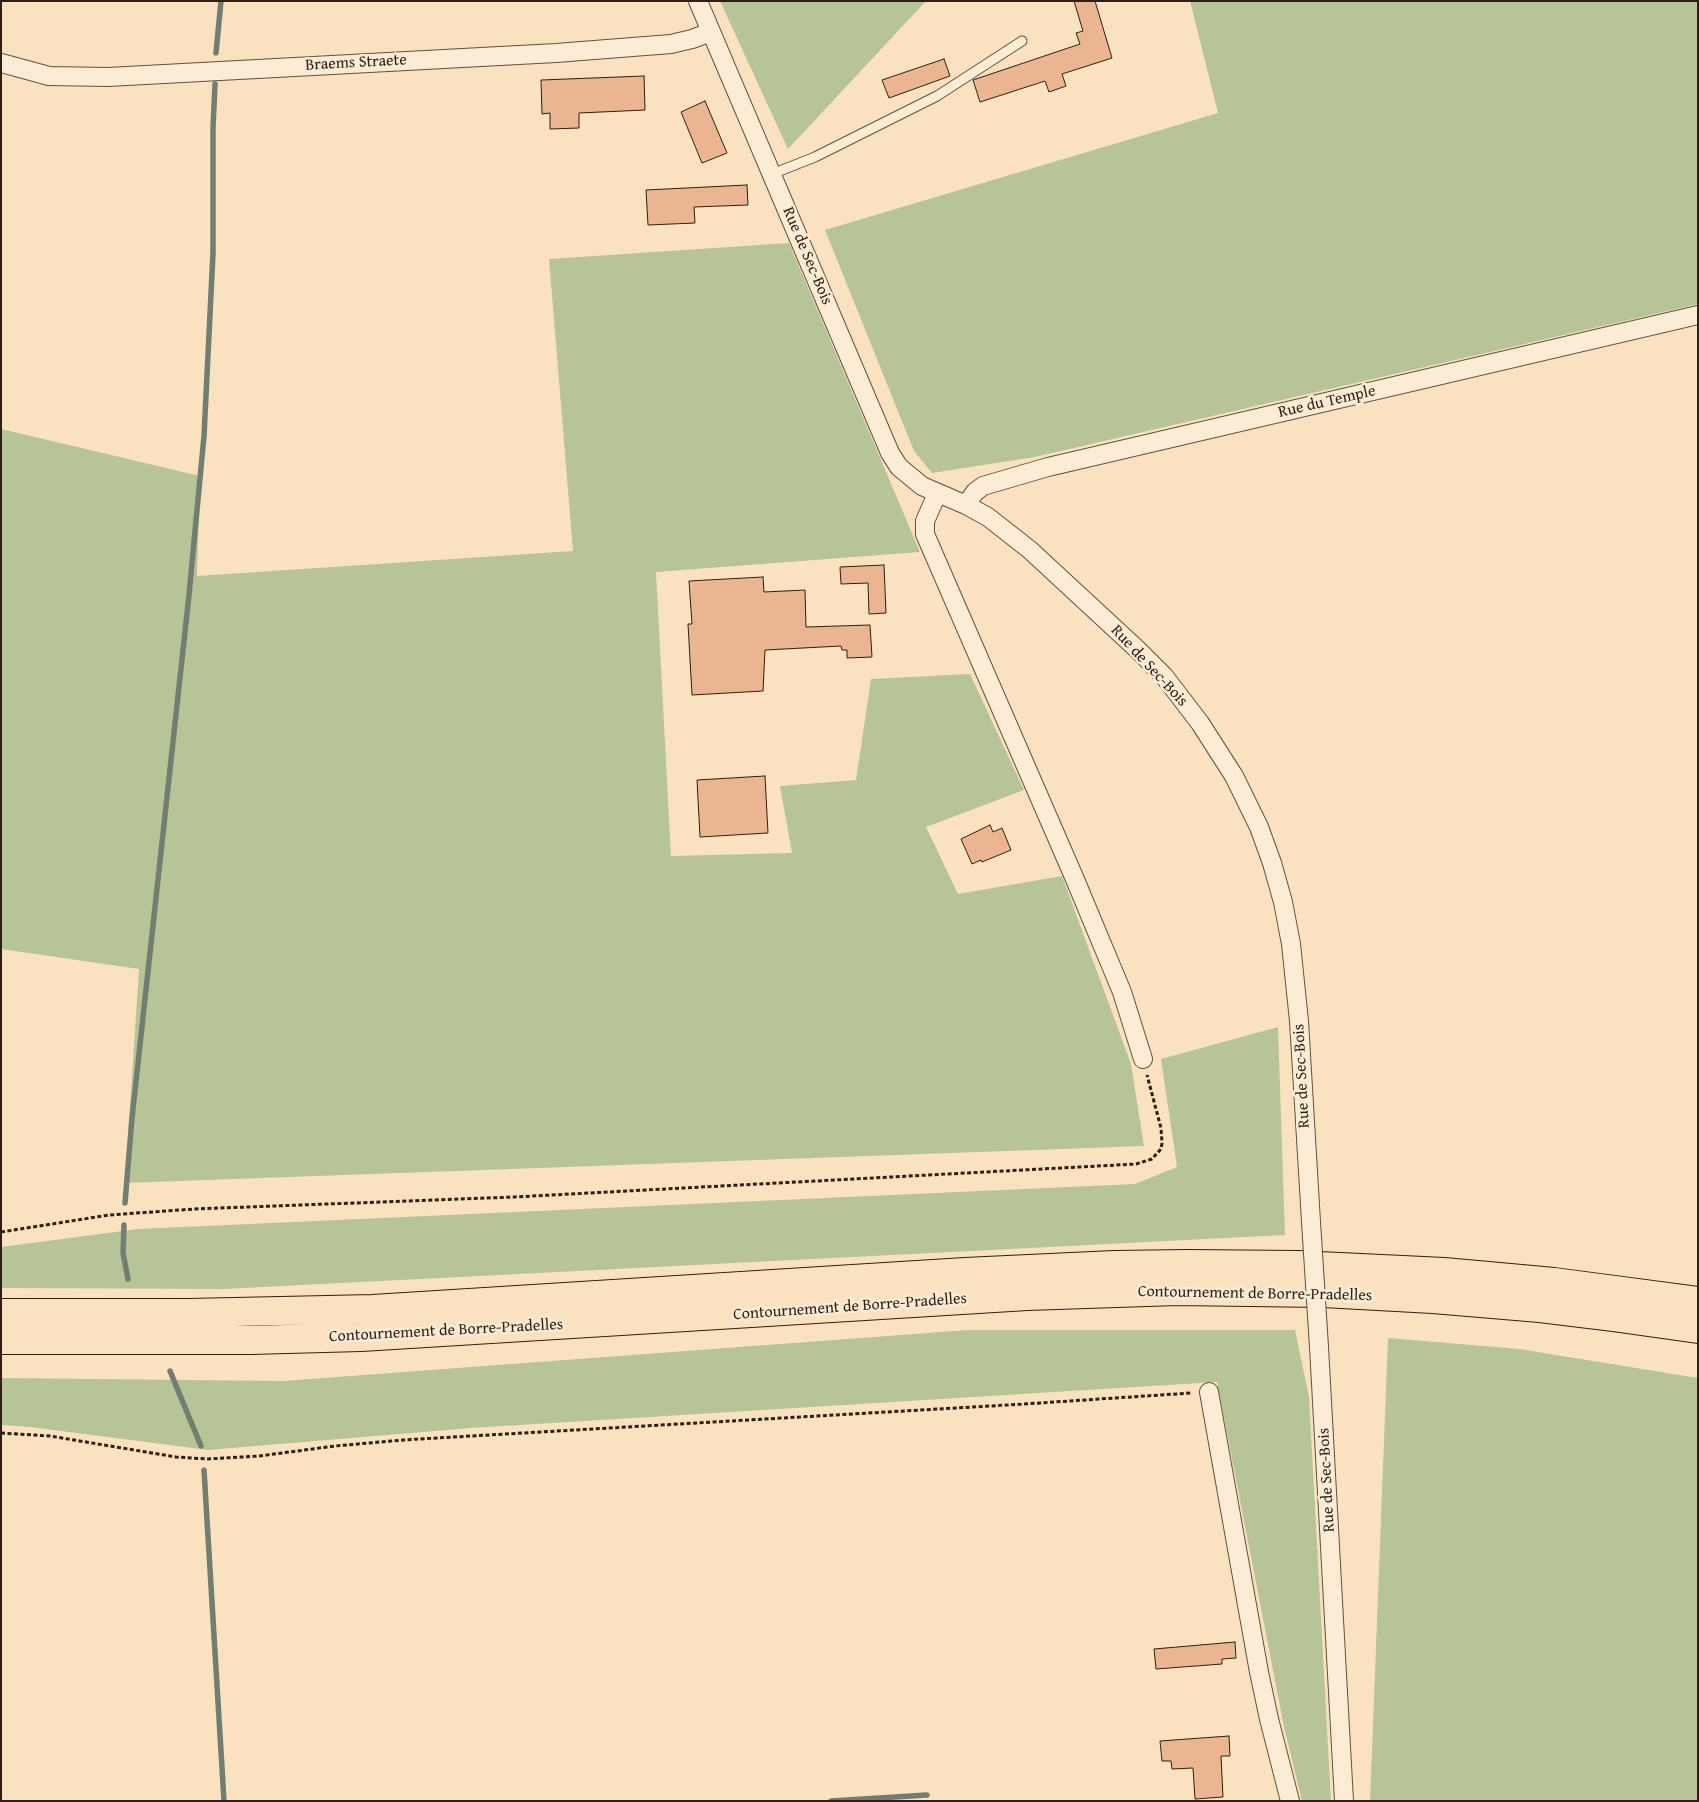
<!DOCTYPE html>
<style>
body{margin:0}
#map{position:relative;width:1699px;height:1802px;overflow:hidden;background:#fae2c0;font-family:"Gentium Book Plus",serif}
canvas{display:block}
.frame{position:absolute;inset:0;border:2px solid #2e1f12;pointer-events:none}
</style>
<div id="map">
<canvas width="1699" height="1802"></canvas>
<div class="frame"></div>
</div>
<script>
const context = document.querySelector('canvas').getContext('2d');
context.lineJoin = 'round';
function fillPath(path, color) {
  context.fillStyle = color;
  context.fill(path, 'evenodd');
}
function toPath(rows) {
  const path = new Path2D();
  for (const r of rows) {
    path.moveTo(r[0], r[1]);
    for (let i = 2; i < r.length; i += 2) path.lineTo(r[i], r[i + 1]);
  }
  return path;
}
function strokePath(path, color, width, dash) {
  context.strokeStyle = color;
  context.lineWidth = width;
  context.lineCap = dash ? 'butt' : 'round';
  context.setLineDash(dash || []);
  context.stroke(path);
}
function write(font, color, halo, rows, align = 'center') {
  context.font = font + ' "Gentium Book Plus",serif';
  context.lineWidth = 5;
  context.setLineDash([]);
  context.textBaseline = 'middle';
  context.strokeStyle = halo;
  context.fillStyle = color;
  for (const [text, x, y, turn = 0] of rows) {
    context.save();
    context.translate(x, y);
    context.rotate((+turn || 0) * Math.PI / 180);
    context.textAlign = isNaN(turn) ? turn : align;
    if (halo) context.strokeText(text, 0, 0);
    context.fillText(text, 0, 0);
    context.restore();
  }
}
fillPath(toPath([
 [720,1,926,1,788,149],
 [1190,1,1698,1,1698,304,1035,457,932,473,914,451,825,230,1218,113],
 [789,243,920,552,656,572,671,856,792,853,780,786,856,780,871,679,970,674,1024,790,926,827,958,894,1062,876,1131,1064,1144,1146,125,1183,139,969,1,949,1,429,200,476,197,576,573,551,549,259],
 [1278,1027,1285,1235,224,1289,1,1288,1,1247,138,1229,1135,1184,1177,1167,1161,1059],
 [968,1330,1295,1330,1309,1397,1331,1801,1302,1801,1284,1727,1217,1382,471,1428,208,1450,30,1427,1,1425,1,1378,283,1381],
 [1388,1338,1519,1349,1698,1378,1698,1801,1370,1801]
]), '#b7c497');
strokePath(toPath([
 [216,53,221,1],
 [125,1203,132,1118,189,595,204,436,213,253,213,128,215,84],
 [124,1225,123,1253,128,1279],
 [170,1371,201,1446],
 [204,1470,224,1801],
 [831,1801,927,1795]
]), '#717e71', 5.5);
const building = toPath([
 [1074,1,1095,1,1112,58,1062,74,1066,86,1049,92,1045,81,980,102,973,80,1080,44,1076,33,1083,31,1074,1],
 [944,59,950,76,889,98,882,80,944,59],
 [644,76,645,110,579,113,579,128,550,129,550,113,542,114,541,80,644,76],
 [705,101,727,153,702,163,681,112,705,101],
 [747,185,748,205,694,207,695,223,648,225,646,190,747,185],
 [884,565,886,613,869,614,868,583,841,584,840,567,884,565],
 [763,577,764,592,805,590,806,627,870,625,872,657,847,658,847,650,842,650,841,646,765,650,763,691,692,695,688,624,692,624,689,581,763,577],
 [765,776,768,833,700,837,697,780,765,776],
 [990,825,993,832,1002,828,1011,850,982,862,981,860,972,864,961,839,990,825],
 [1235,1642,1236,1658,1222,1659,1222,1664,1156,1669,1154,1649,1235,1642],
 [1229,1736,1230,1756,1221,1756,1223,1797,1195,1799,1193,1768,1172,1769,1171,1761,1162,1761,1160,1741,1229,1736]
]);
fillPath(building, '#eab590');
strokePath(building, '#2e1f12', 1);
const service = toPath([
 [772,174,815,157,937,96,1022,41]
]);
const minor = toPath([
 [698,1,890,453,899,467,922,486,966,505,988,517,1030,550,1138,650,1164,676,1200,723,1234,776,1259,827,1272,863,1283,902,1291,944,1299,1021,1311,1222],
 [1,63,49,76,108,77,556,53,671,44,692,39,711,32],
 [937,494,925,521,925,534,1074,877,1122,992,1143,1059],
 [966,505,975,492,983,486,1048,467,1698,315],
 [1319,1347,1344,1801],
 [1209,1392,1259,1672,1269,1719,1290,1801]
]);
const trunk = toPath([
 [1,1313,188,1313,373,1309,965,1272,1114,1265,1188,1264,1298,1265,1444,1272,1554,1282,1698,1301],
 [1,1340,251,1340,361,1337,1027,1296,1177,1291,1323,1293,1433,1299,1540,1308,1614,1317,1698,1329]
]);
strokePath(service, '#61503e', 11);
strokePath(minor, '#61503e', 20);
strokePath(trunk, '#2e1f12', 30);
strokePath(toPath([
 [1,1232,109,1215,194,1209,514,1197,1136,1164,1152,1159,1161,1149,1162,1143,1161,1128,1147,1075],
 [1,1433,50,1436,176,1457,207,1459,259,1456,335,1446,403,1440,1024,1404,1191,1393]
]), '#2e1f12', 3, [4, 2.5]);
strokePath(service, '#fcecd6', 9);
strokePath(minor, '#fcecd6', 18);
strokePath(trunk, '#fae2c0', 28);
const minorBridge = toPath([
 [1311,1222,1319,1347]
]);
strokePath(minorBridge, '#61503e', 20, []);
strokePath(minorBridge, '#fcecd6', 18);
write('16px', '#2e1f12', '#fcecd6', [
 ["Braems Straete",356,63,-3],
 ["Rue de Sec-Bois",807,256,67],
 ["Rue du Temple",1327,402,-13],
 ["Rue de Sec-Bois",1149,666,47],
 ["Rue de Sec-Bois",1302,1076,-93],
 ["Contournement de Borre-Pradelles",1255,1294,1],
 ["Contournement de Borre-Pradelles",850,1307,-4],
 ["Contournement de Borre-Pradelles",446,1331,-3],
 ["Rue de Sec-Bois",1327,1480,-93]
]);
</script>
